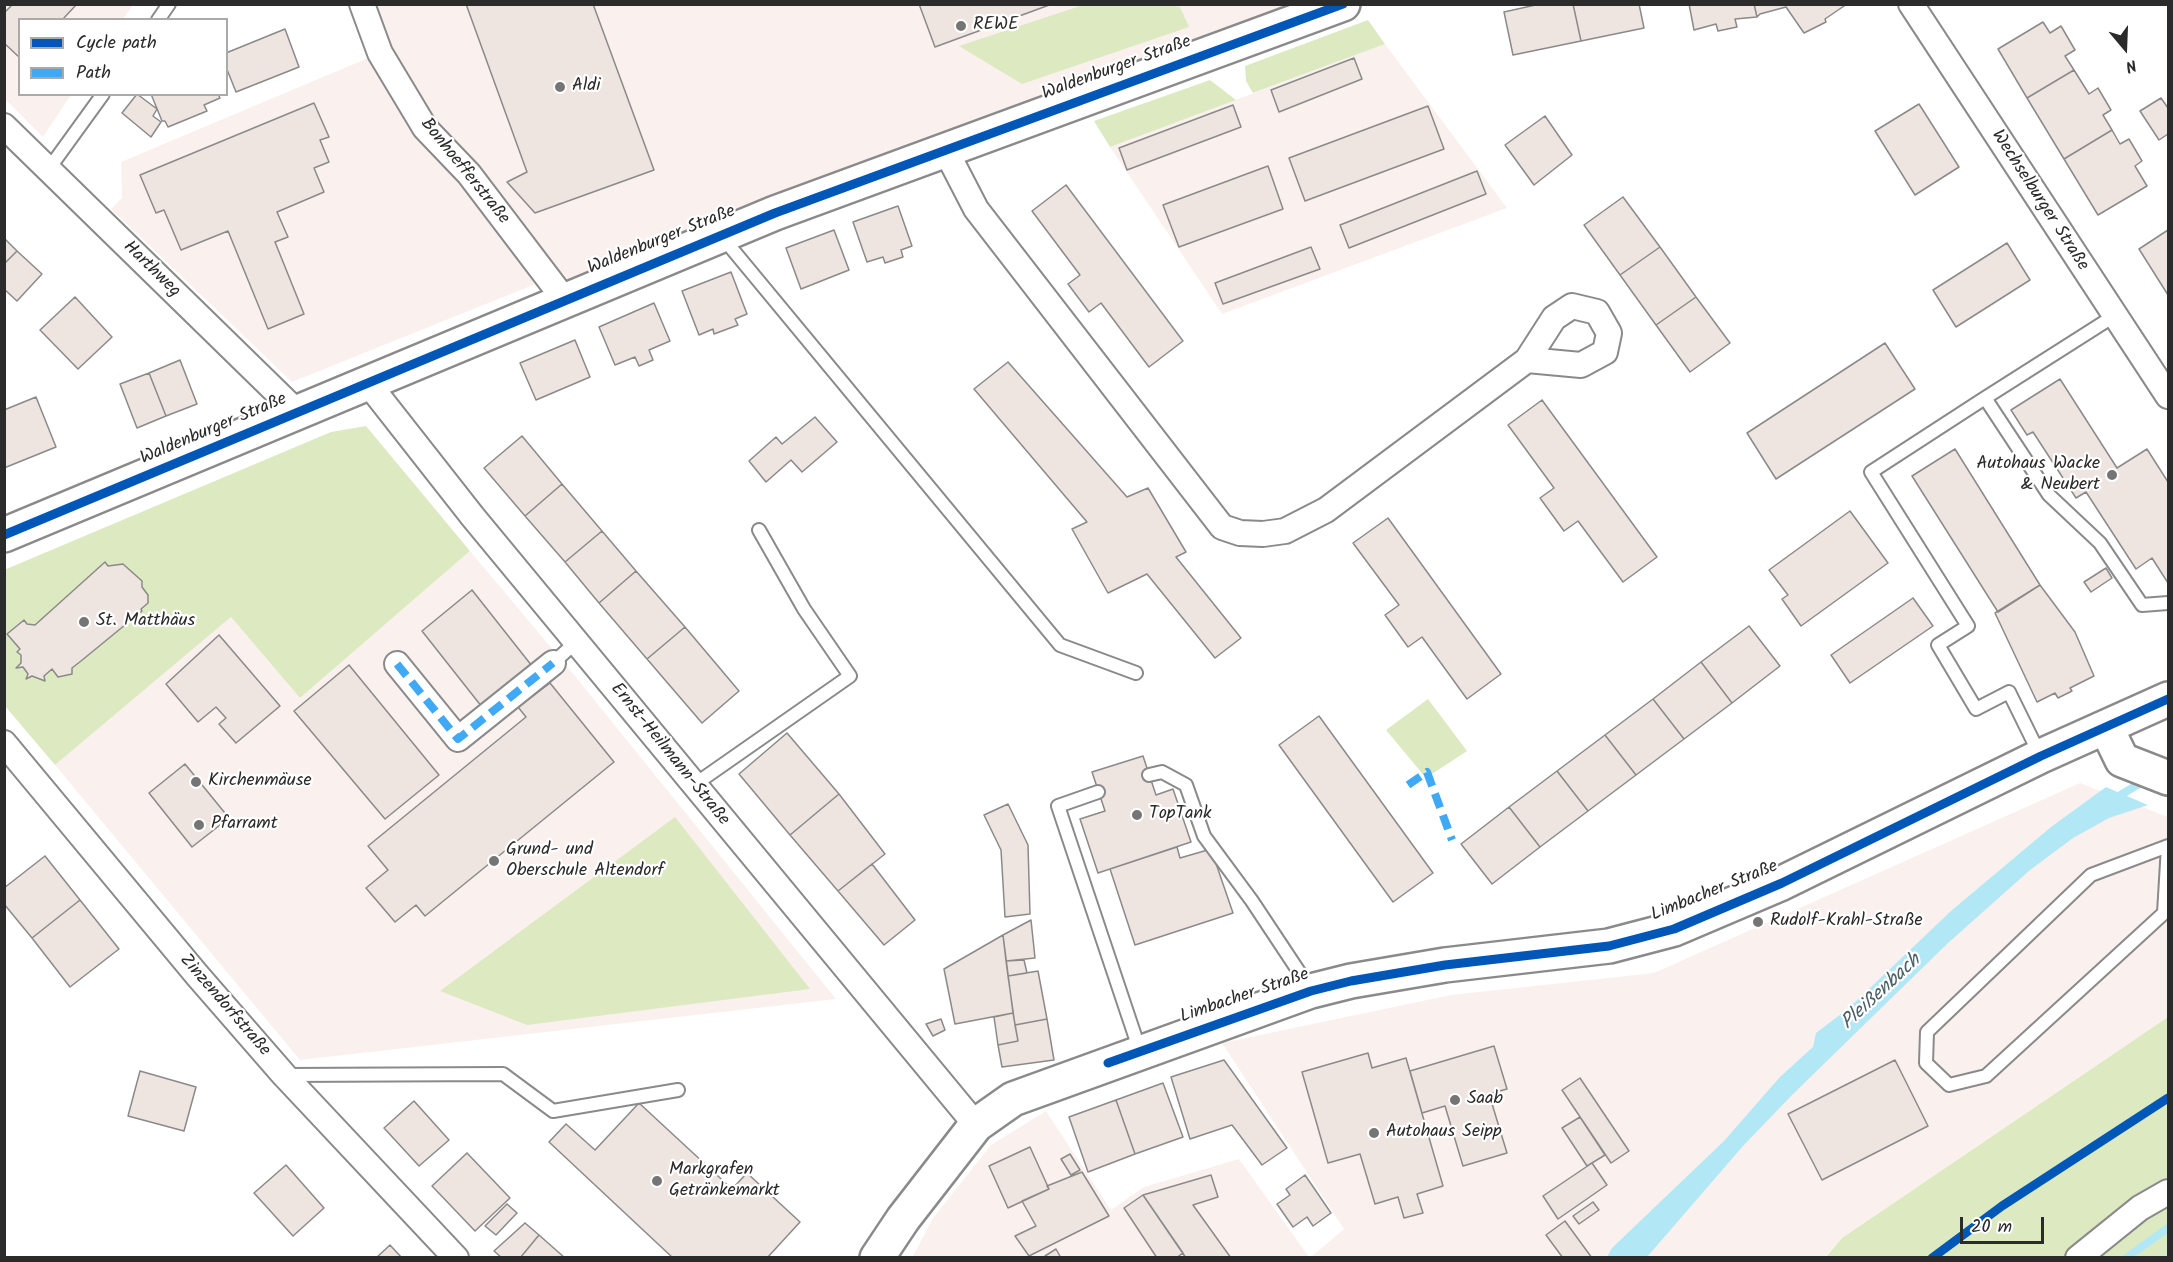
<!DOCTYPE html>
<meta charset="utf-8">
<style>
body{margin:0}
#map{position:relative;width:2173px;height:1262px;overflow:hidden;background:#fff;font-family:Kalam,sans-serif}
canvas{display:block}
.frame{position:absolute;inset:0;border:6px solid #2b2b2b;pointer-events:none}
.legend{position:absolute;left:18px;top:18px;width:210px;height:78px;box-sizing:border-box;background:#fff;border:2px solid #aaa;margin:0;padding:8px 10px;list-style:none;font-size:18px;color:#2b2b2b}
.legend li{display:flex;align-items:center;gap:12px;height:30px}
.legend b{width:30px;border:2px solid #aaa}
.north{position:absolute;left:2095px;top:18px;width:60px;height:60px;-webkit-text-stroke:4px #fff;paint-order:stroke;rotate:161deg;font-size:16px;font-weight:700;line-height:24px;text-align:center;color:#2b2b2b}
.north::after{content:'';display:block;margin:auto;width:21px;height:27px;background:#2b2b2b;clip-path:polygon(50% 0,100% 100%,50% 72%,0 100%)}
.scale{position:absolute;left:1960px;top:1217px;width:84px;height:27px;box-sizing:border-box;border:3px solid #2b2b2b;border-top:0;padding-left:8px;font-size:18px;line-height:21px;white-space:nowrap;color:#2b2b2b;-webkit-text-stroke:4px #fff;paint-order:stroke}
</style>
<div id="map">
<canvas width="2173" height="1262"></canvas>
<div class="frame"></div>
<ul class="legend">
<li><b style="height:8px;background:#0057b8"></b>Cycle path</li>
<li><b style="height:8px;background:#3fa9f5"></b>Path</li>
</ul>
<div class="north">N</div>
<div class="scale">20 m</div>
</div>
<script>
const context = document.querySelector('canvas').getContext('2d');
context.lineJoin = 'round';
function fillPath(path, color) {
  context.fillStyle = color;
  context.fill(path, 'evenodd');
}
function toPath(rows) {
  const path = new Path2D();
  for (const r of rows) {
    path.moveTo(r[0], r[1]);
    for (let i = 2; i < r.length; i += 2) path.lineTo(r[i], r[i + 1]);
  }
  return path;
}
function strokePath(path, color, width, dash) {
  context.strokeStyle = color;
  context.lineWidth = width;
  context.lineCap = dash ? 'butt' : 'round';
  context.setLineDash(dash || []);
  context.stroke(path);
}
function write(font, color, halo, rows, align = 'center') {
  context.font = font + ' Kalam,sans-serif';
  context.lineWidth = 4.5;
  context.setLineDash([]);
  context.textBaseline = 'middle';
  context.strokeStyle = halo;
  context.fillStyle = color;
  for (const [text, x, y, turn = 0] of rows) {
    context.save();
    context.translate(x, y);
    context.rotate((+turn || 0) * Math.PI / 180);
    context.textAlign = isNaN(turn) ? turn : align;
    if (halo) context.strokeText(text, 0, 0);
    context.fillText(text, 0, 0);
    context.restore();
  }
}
fillPath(toPath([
 [4,5,133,5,123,19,20,20,20,94,71,95,43,137,5,99],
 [362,5,1343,5,564,299,548,279,292,382,111,209,122,198,121,162,380,53],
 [1385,44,1507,208,1222,314,1110,147],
 [470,551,575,676,836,999,300,1060,55,765,231,617,300,698],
 [2080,783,2168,817,2168,1017,1842,1238,1825,1257,1311,1257,1344,1229,1222,1043,1451,995,1654,973],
 [1046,1111,1111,1210,1144,1187,1239,1159,1309,1257,912,1258,933,1218,991,1145]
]), '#faf1ee');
fillPath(toPath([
 [1167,5,1180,7,1189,27,1022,84,959,46,1083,5],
 [1368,20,1385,44,1253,93,1246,81,1245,66],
 [1210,80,1236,100,1110,147,1094,121],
 [366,426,470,551,300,698,231,617,55,765,5,706,4,570,331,432],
 [1428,699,1467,751,1426,778,1386,730],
 [675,817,810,989,527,1025,440,991],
 [2168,1017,2168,1257,1825,1258,1842,1238]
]), '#ddeac1');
fillPath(toPath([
 [2106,787,2148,805,2109,818,2073,838,2030,870,1947,944,1792,1095,1743,1146,1647,1257,1607,1257,1612,1248,1724,1141,1780,1077,1813,1047,1816,1033,1849,1008,1951,911,2051,827]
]), '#b2e7f5');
fillPath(toPath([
 [2107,784,2150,802,2151,806,2102,785]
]), '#fff');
strokePath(toPath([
 [2114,799,2147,779],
 [2126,1258,2168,1228]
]), '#b2e7f5', 8);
const building = toPath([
 [13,4,77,4,62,20,20,20,20,58,4,43,4,13,13,4],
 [466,4,593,4,654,170,535,213,507,182,527,172,466,4],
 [919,4,1052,4,935,47,919,4],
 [1540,4,1573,4,1581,41,1513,55,1504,12,1540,4],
 [1573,4,1639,4,1644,28,1581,41,1573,4],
 [1689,4,1754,4,1757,17,1735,19,1737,27,1718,31,1716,24,1694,30,1689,4],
 [1754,4,1847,4,1825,19,1826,22,1804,33,1786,7,1760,14,1757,17,1754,4],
 [2043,22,2050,33,2061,26,2075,50,2065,56,2074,70,2027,98,1998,49,2043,22],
 [285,29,299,67,236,92,226,67,226,53,285,29],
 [1354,58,1362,79,1279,112,1271,90,1354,58],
 [2074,70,2089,94,2098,88,2111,110,2103,115,2112,130,2064,159,2027,98,2074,70],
 [137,94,157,109,153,116,161,122,151,137,122,113,137,94],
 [151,94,218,94,220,98,204,105,207,111,168,127,165,121,162,121,151,94],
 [2161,98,2168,108,2168,134,2159,140,2140,111,2161,98],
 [314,103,329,137,320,140,329,162,314,168,324,192,277,212,288,237,275,242,304,314,268,329,228,231,181,250,164,210,156,213,140,175,314,103],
 [1919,104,1959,167,1915,195,1875,131,1919,104],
 [1233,105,1241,127,1127,170,1119,148,1233,105],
 [1428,106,1444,149,1305,201,1289,158,1428,106],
 [1545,116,1572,155,1534,185,1505,145,1545,116],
 [2112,130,2120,144,2129,139,2142,161,2135,166,2147,186,2098,215,2064,159,2112,130],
 [1268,166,1283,209,1179,247,1163,205,1268,166],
 [1477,171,1486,194,1349,248,1340,225,1477,171],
 [1066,185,1183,341,1149,367,1101,303,1089,312,1068,284,1080,275,1032,211,1066,185],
 [1623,197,1660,247,1620,275,1584,225,1623,197],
 [898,206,912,246,901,250,903,257,885,263,883,257,867,262,853,222,898,206],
 [834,230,849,270,801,289,786,248,834,230],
 [2168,230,2168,295,2139,249,2168,230],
 [4,238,17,251,4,264,4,238],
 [2007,243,2030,280,1956,327,1933,290,2007,243],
 [1311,247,1320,269,1223,304,1215,283,1311,247],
 [1660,247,1696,297,1656,325,1620,275,1660,247],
 [17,251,42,274,17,301,4,289,4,264,17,251],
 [731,272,747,314,735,319,738,325,714,334,713,329,699,335,682,291,731,272],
 [75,297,112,337,78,369,40,330,75,297],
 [1696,297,1730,343,1690,372,1656,325,1696,297],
 [654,303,670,341,649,350,653,360,639,366,635,357,615,365,599,327,654,303],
 [575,340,590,377,536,400,520,363,575,340],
 [1885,343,1915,389,1776,479,1747,433,1885,343],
 [180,360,197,404,166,416,149,373,180,360],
 [1008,362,1127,497,1148,488,1186,552,1176,557,1241,638,1215,658,1147,574,1108,593,1072,529,1087,522,974,389,1008,362],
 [149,373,166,416,137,428,120,384,149,373],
 [2060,379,2117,468,2147,449,2168,482,2168,583,2152,558,2136,569,2086,492,2076,498,2033,432,2027,435,2011,410,2060,379],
 [36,397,56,447,4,468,4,410,36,397],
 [1542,400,1657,557,1623,582,1578,521,1564,531,1540,498,1554,488,1508,425,1542,400],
 [815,417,837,442,802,472,791,460,766,482,749,461,776,437,782,444,815,417],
 [522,436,562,484,525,516,484,468,522,436],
 [1955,449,2040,585,1998,612,1912,476,1955,449],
 [562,484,602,531,565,562,525,516,562,484],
 [1850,511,1888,563,1801,626,1782,599,1788,595,1769,570,1850,511],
 [1388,518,1501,674,1467,699,1422,637,1408,647,1385,615,1399,605,1353,543,1388,518],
 [602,531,636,571,599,603,565,562,602,531],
 [105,562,108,566,123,564,142,581,142,587,148,595,148,603,141,609,142,611,81,661,72,668,72,674,58,677,52,669,44,676,45,681,32,676,26,679,28,674,23,667,16,668,21,663,21,655,17,652,20,649,7,634,24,620,27,624,35,625,105,562],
 [2106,568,2112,578,2091,592,2084,582,2106,568],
 [636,571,685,627,647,659,599,603,636,571],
 [2040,585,2075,632,2094,676,2070,688,2072,691,2058,698,2055,693,2037,702,1995,613,2040,585],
 [472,590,532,666,482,707,422,631,472,590],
 [1913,598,1933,626,1850,683,1831,655,1913,598],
 [1749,626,1780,666,1732,703,1701,662,1749,626],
 [685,627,739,691,702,723,647,659,685,627],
 [219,635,280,706,236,743,219,724,226,718,216,707,198,722,166,684,219,635],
 [1701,662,1732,703,1684,739,1653,699,1701,662],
 [349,665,439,775,385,819,294,711,349,665],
 [550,683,614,762,425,916,416,905,395,922,366,888,388,870,368,846,526,717,518,707,550,683],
 [1653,699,1684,739,1636,775,1605,735,1653,699],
 [1319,716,1433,873,1393,902,1279,745,1319,716],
 [787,733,839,794,790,835,739,774,787,733],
 [1605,735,1636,775,1588,811,1557,771,1605,735],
 [1143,756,1156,795,1173,789,1191,842,1098,873,1080,819,1105,811,1092,772,1143,756],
 [185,764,229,818,192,847,149,793,185,764],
 [1557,771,1588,811,1540,847,1509,807,1557,771],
 [839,794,885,854,838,891,790,835,839,794],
 [1008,804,1028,845,1030,914,1005,917,1001,850,984,815,1008,804],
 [1509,807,1540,847,1492,884,1461,844,1509,807],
 [1177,847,1180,858,1211,849,1233,913,1135,945,1110,869,1177,847],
 [45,856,80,900,32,938,4,904,4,888,45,856],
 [872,864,915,920,884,945,838,891,872,864],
 [80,900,119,949,70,987,32,938,80,900],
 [1031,920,1035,958,1006,961,1003,935,1031,920],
 [1003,935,1013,1013,955,1024,944,969,1003,935],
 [1024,960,1027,973,1008,976,1006,961,1024,960],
 [1038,971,1047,1019,1015,1025,1008,976,1038,971],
 [1013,1013,1018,1041,998,1045,994,1017,1013,1013],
 [941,1019,945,1030,933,1036,926,1024,941,1019],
 [1047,1019,1054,1060,1002,1067,998,1045,1018,1041,1015,1025,1047,1019],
 [1494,1046,1507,1089,1489,1094,1507,1153,1463,1166,1445,1106,1422,1113,1410,1071,1494,1046],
 [1368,1053,1372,1068,1406,1058,1443,1186,1417,1194,1423,1213,1404,1218,1398,1197,1375,1204,1360,1154,1328,1163,1302,1072,1368,1053],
 [1224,1060,1287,1148,1262,1165,1232,1125,1190,1139,1171,1077,1224,1060],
 [1895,1060,1928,1126,1822,1180,1788,1114,1895,1060],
 [140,1071,196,1087,184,1131,128,1116,140,1071],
 [1580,1078,1629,1151,1611,1163,1562,1090,1580,1078],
 [1163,1083,1183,1137,1135,1154,1116,1100,1163,1083],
 [1116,1100,1135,1154,1088,1172,1069,1117,1116,1100],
 [414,1101,449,1140,419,1166,384,1128,414,1101],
 [639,1103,732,1189,747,1173,800,1222,767,1258,673,1258,549,1142,566,1124,595,1150,639,1103],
 [1580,1117,1605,1155,1587,1166,1562,1128,1580,1117],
 [1030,1147,1049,1189,1008,1208,989,1166,1030,1147],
 [467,1153,510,1198,475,1231,432,1186,467,1153],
 [1070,1154,1080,1170,1071,1175,1061,1159,1070,1154],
 [1592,1163,1607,1185,1558,1219,1543,1196,1592,1163],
 [286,1165,324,1208,293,1236,254,1193,286,1165],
 [1082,1172,1109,1216,1029,1256,1015,1236,1036,1226,1022,1201,1049,1189,1047,1186,1082,1172],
 [1211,1175,1218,1197,1193,1205,1231,1258,1186,1258,1143,1195,1211,1175],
 [1305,1175,1331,1213,1313,1226,1307,1217,1293,1227,1277,1204,1290,1195,1286,1189,1305,1175],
 [1143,1195,1183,1253,1176,1258,1157,1258,1124,1208,1143,1195],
 [1593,1202,1599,1210,1579,1224,1573,1216,1593,1202],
 [507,1204,517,1213,496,1235,485,1226,507,1204],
 [1565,1221,1592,1258,1563,1258,1546,1235,1565,1221],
 [525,1223,539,1235,520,1258,502,1258,494,1251,525,1223],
 [539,1235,565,1258,520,1258,539,1235],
 [390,1245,402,1258,376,1258,390,1245],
 [1056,1249,1061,1258,1046,1258,1045,1256,1056,1249]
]);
fillPath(building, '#eee4e0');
strokePath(building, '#8a8a8a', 1.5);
const lane = toPath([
 [158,20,169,4],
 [48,170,103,94],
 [723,238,1060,645,1136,673],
 [2114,316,1985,398,2049,495,2100,543,2142,605,2168,603],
 [1985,398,1871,472,1968,626,1938,645,1976,709,2009,692,2040,755],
 [553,663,576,642],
 [1149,775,1162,772,1186,785,1204,836,1252,901,1311,990],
 [694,785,850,676,804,609,759,530],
 [1098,792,1058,806,1140,1051],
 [2168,846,2091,875,1927,1032,1926,1063,1949,1085,1986,1076,2164,913,2168,846],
 [285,1075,503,1074,553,1111,678,1090]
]);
const street = toPath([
 [362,4,380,53,425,128,469,174,564,299],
 [1911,4,2168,396],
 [4,126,298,413],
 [945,149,976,209,1222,527,1240,533,1263,534,1285,531,1326,510,1527,360,1554,318,1572,306,1597,312,1609,333,1605,352,1581,365,1527,360],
 [367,382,473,517,976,1125],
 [397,664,458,739,553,663],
 [4,743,197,975,284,1075,456,1258],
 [2078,1258,2140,1208,2168,1192]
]);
const secondary = toPath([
 [4,535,775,213,1343,4],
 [2106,727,2122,760,2168,778],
 [877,1258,903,1219,976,1125,1013,1099,1311,991,1351,981,1445,965,1609,946,1674,929,1782,883,2041,756,2168,699]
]);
strokePath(lane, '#8a8a8a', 16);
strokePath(street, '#8a8a8a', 28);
strokePath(secondary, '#8a8a8a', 38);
strokePath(lane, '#fff', 12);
strokePath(street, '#fff', 24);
strokePath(secondary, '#fff', 33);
strokePath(toPath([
 [397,664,458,739,553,663],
 [1408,785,1427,772,1452,840]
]), '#3fa9f5', 8, [15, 8]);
strokePath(toPath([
 [4,535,775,213,1343,4],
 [1108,1063,1311,991,1351,981,1445,965,1609,946,1674,929,1782,883,2041,756,2168,699],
 [1932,1258,2002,1206,2168,1098]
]), '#0057b8', 9);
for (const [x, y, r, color] of [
 [961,26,6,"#757575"],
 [560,87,6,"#757575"],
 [2112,475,6,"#757575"],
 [84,622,6,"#757575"],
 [196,782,6,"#757575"],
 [1137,815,6,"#757575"],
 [199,825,6,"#757575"],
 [494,861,6,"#757575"],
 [1758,922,6,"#757575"],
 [1455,1100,6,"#757575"],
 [1374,1133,6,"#757575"],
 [657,1181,6,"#757575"]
]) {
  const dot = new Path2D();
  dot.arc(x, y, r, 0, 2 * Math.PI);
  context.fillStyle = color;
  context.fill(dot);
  strokePath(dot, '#fff', 2);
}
write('18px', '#2b2b2b', '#fff', [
 ["REWE",973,26],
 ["Aldi",572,87],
 ["Autohaus Wacke",2100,465,"right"],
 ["& Neubert",2100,486,"right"],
 ["St. Matthäus",96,622],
 ["Kirchenmäuse",208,782],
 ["TopTank",1149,815],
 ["Pfarramt",211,825],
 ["Grund- und",506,851],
 ["Oberschule Altendorf",506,872],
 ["Rudolf-Krahl-Straße",1770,922],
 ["Saab",1467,1100],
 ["Autohaus Seipp",1386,1133],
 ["Markgrafen",669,1171],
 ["Getränkemarkt",669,1192]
], 'left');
write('18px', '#2b2b2b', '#fff', [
 ["Waldenburger Straße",1117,69,-20],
 ["Bonhoefferstraße",464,172,51],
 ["Wechselburger Straße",2039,201,57],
 ["Waldenburger Straße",662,241,-22],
 ["Harthweg",151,270,44],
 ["Waldenburger Straße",214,430,-23],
 ["Ernst-Heilmann-Straße",669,755,51],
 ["Limbacher Straße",1715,892,-22],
 ["Limbacher Straße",1245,997,-19],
 ["Zinzendorfstraße",224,1006,49]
]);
write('italic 20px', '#4a6066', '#fff', [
 ["Pleißenbach",1882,993,-43]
]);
</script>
